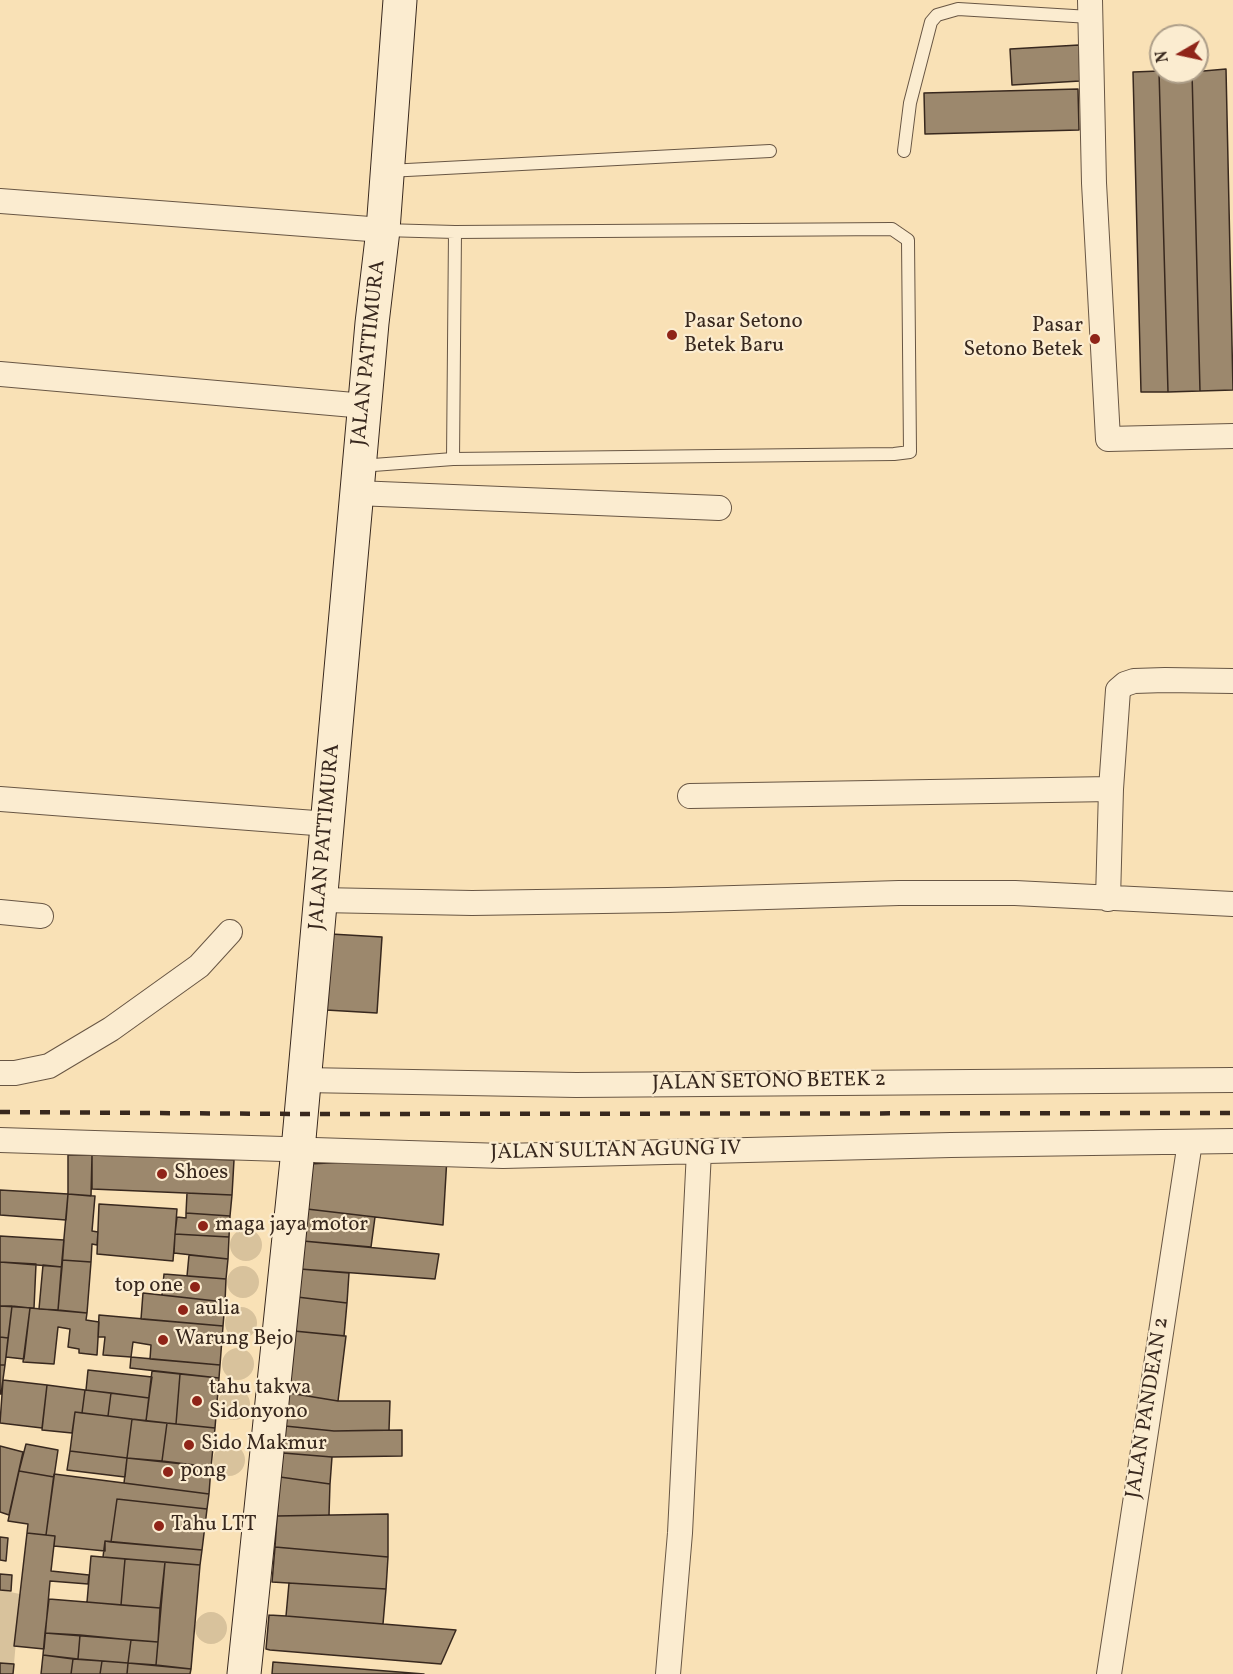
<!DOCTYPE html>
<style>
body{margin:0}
#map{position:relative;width:1233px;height:1674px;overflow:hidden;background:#f9e1b6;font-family:Vollkorn,serif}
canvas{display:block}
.north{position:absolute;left:1149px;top:24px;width:60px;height:60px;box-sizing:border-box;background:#fbecd0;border:2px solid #ad9e89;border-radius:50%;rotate:261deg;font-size:16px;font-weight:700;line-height:24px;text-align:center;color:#38281e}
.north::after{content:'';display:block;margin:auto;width:21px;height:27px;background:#8f2418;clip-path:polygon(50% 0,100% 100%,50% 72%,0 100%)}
</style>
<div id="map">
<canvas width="1233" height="1674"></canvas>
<div class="north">N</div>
</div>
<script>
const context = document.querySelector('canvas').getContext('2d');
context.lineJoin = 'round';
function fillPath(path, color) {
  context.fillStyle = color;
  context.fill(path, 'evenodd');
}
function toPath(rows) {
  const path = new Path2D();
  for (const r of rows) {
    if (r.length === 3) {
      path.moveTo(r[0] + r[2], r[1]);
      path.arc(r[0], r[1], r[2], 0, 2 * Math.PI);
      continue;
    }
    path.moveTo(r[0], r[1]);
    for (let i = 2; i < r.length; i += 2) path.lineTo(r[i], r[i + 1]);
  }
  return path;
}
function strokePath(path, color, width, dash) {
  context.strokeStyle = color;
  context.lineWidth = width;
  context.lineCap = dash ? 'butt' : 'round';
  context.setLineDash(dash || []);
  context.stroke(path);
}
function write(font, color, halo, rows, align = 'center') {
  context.font = font + ' Vollkorn,serif';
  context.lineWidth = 4.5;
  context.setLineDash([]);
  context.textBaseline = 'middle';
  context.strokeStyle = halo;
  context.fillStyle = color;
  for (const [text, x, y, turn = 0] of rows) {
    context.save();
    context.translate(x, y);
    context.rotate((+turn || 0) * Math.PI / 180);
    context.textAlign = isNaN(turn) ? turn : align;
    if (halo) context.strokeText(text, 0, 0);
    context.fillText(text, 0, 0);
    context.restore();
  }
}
fillPath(toPath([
 [246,1245,16],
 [243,1282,16],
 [241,1323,16],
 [238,1364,16],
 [234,1404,16],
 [229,1460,16],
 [0,1590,20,1594,14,1664,0,1663],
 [211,1628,16]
]), '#d8c29c');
const building = toPath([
 [1079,45,1080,81,1012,85,1010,49,1079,45],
 [1226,69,1233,390,1200,391,1192,72,1226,69],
 [1159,71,1192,72,1200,391,1168,392,1159,71],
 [1159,71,1168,392,1141,392,1133,72,1159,71],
 [1078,89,1079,130,925,134,924,93,1078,89],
 [331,934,382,937,377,1013,326,1010,331,934],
 [68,1155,92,1155,91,1196,68,1194,68,1155],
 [92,1155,234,1160,232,1195,92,1189,92,1155],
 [447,1157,443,1225,307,1209,309,1164,447,1157],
 [0,1190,68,1194,66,1220,0,1215,0,1190],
 [187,1193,232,1195,230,1216,186,1213,187,1193],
 [68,1194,95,1196,92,1231,98,1232,97,1245,92,1244,91,1262,62,1260,68,1194],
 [99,1204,177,1209,173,1261,97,1254,99,1204],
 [307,1209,375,1217,371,1247,303,1241,307,1209],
 [186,1213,230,1216,229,1237,175,1234,177,1217,186,1218,186,1213],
 [175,1234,229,1237,228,1259,174,1253,175,1234],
 [0,1236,64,1240,62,1267,0,1262,0,1236],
 [303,1241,439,1254,435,1279,300,1269,303,1241],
 [189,1255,228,1259,226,1279,187,1276,189,1255],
 [62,1260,91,1262,87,1313,58,1310,62,1260],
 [0,1262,36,1264,34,1308,0,1306,0,1262],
 [43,1265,62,1267,58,1310,39,1309,43,1265],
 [300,1269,349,1273,347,1303,297,1297,300,1269],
 [164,1274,226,1279,225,1302,162,1295,164,1274],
 [143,1293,225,1302,223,1326,141,1319,143,1293],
 [297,1297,347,1303,344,1336,294,1331,297,1297],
 [0,1306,12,1306,8,1338,0,1337,0,1306],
 [12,1306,30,1308,24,1359,6,1357,12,1306],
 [30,1308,87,1313,86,1320,99,1322,97,1355,79,1353,79,1349,68,1347,70,1329,58,1327,54,1364,23,1362,30,1308],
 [99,1315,223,1326,220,1365,150,1359,151,1345,133,1342,131,1357,103,1355,105,1337,98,1337,99,1315],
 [294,1331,346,1336,338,1401,289,1393,294,1331],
 [0,1337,8,1338,5,1365,0,1365,0,1337],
 [131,1357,220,1365,219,1378,130,1368,131,1357],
 [0,1365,5,1365,1,1394,0,1394,0,1365],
 [88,1370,152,1377,149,1398,86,1390,88,1370],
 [152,1371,180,1374,176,1424,146,1421,152,1371],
 [180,1374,219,1378,215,1428,176,1424,180,1374],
 [3,1380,47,1385,42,1428,0,1423,3,1380],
 [47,1385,85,1390,82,1413,75,1412,72,1433,42,1430,47,1385],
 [85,1390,111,1393,108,1416,82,1413,85,1390],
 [111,1393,149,1398,146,1421,108,1416,111,1393],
 [289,1393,338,1401,390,1401,389,1430,334,1431,285,1426,289,1393],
 [75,1412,132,1419,127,1458,70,1451,75,1412],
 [132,1419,167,1423,162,1461,127,1458,132,1419],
 [167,1423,215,1428,211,1467,162,1461,167,1423],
 [285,1426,334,1431,402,1430,402,1456,332,1457,283,1453,285,1426],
 [26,1444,58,1450,54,1477,19,1471,26,1444],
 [0,1446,23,1452,9,1515,0,1512,0,1446],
 [70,1451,127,1458,125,1477,67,1470,70,1451],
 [283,1453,332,1457,330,1484,280,1477,283,1453],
 [127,1458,211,1467,209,1494,124,1483,127,1458],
 [19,1471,54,1477,46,1535,27,1533,28,1524,8,1521,19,1471],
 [54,1474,209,1494,207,1509,117,1499,111,1542,105,1541,105,1551,54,1546,55,1536,46,1535,54,1474],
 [280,1477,330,1484,329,1515,277,1516,280,1477],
 [117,1499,207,1509,202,1550,111,1542,117,1499],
 [388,1514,388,1557,275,1547,277,1516,388,1514],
 [27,1533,55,1536,51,1571,89,1575,88,1584,50,1581,44,1649,14,1646,27,1533],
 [0,1537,8,1538,6,1561,0,1560,0,1537],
 [105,1541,202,1550,200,1565,103,1557,105,1541],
 [275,1547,388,1557,386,1589,272,1582,275,1547],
 [91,1556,125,1559,121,1605,87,1602,91,1556],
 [125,1559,165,1562,160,1608,121,1605,125,1559],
 [165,1562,200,1565,191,1669,156,1665,165,1562],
 [0,1574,12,1575,11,1591,0,1590,0,1574],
 [289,1583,386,1589,383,1624,286,1616,289,1583],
 [49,1599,160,1608,158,1642,45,1633,49,1599],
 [269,1615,286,1616,456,1630,441,1664,270,1650,266,1649,269,1615],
 [45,1633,80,1635,78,1659,43,1655,45,1633],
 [80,1635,131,1640,128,1663,78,1659,80,1635],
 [131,1640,158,1642,156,1665,128,1663,131,1640],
 [43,1655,73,1659,71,1674,41,1674,43,1655],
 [73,1659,102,1661,100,1674,71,1674,73,1659],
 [102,1661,128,1663,127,1674,100,1674,102,1661],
 [273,1662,424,1674,272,1674,273,1662],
 [0,1663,14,1664,13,1674,0,1674,0,1663],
 [128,1663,191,1669,190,1674,127,1674,128,1663]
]);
fillPath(building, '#9c886d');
strokePath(building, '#38281e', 1.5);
const service = toPath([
 [904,151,910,103,931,22,937,15,958,9,1090,17],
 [388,171,770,151],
 [453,459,455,232],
 [360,466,453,459,894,454,910,452,908,240,892,229,455,232,383,230]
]);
const minor = toPath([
 [1090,0,1094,183,1108,439,1233,436],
 [0,201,383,230],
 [0,374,365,406],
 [356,493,719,508],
 [690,796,1111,789],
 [0,799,328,824],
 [1108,899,1111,789,1118,690,1125,684,1134,681,1165,680,1233,681],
 [320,900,472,903,668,900,899,893,1015,893,1233,904],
 [0,912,41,916],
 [0,1073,15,1073,49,1066,111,1029,199,966,230,932],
 [304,1080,576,1085,1233,1080],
 [0,1140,503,1156,951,1145,1233,1141],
 [668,1674,680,1533,699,1151],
 [1109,1674,1190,1142]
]);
const secondary = toPath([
 [244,1674,298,1150,372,323,383,230,400,0]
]);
strokePath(service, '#685644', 14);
strokePath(minor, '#685644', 26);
strokePath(secondary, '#38281e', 35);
strokePath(service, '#fbecd0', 12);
strokePath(minor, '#fbecd0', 24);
strokePath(secondary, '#fbecd0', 33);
strokePath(toPath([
 [0,1112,301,1114,1233,1113]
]), '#38281e', 4.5, [10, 10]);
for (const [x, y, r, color] of [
 [672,335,6,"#8f2418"],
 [1095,339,6,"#8f2418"],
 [162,1174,6,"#8f2418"],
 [203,1226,6,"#8f2418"],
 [195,1287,6,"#8f2418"],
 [183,1310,6,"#8f2418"],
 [163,1340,6,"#8f2418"],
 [197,1401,6,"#8f2418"],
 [189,1445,6,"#8f2418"],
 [168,1472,6,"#8f2418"],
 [159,1526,6,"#8f2418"]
]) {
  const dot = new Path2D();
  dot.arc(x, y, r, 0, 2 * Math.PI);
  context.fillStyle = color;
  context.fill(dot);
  strokePath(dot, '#fbecd0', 2);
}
write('21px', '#38281e', '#fbecd0', [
 ["Pasar Setono",684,323],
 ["Betek Baru",684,347],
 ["Pasar",1083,327,"right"],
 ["Setono Betek",1083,351,"right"],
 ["Shoes",174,1174],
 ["maga jaya motor",215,1226],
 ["top one",183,1287,"right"],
 ["aulia",195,1310],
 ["Warung Bejo",175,1340],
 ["tahu takwa",209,1389],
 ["Sidonyono",209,1413],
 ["Sido Makmur",201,1445],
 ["pong",180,1472],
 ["Tahu LTT",171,1526]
], 'left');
write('21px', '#38281e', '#fbecd0', [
 ["JALAN PATTIMURA",370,353,-84],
 ["JALAN PATTIMURA",326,837,-85],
 ["JALAN SETONO BETEK 2",769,1083,-1],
 ["JALAN SULTAN AGUNG IV",616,1152,-1],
 ["JALAN PANDEAN 2",1149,1408,-81]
]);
</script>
